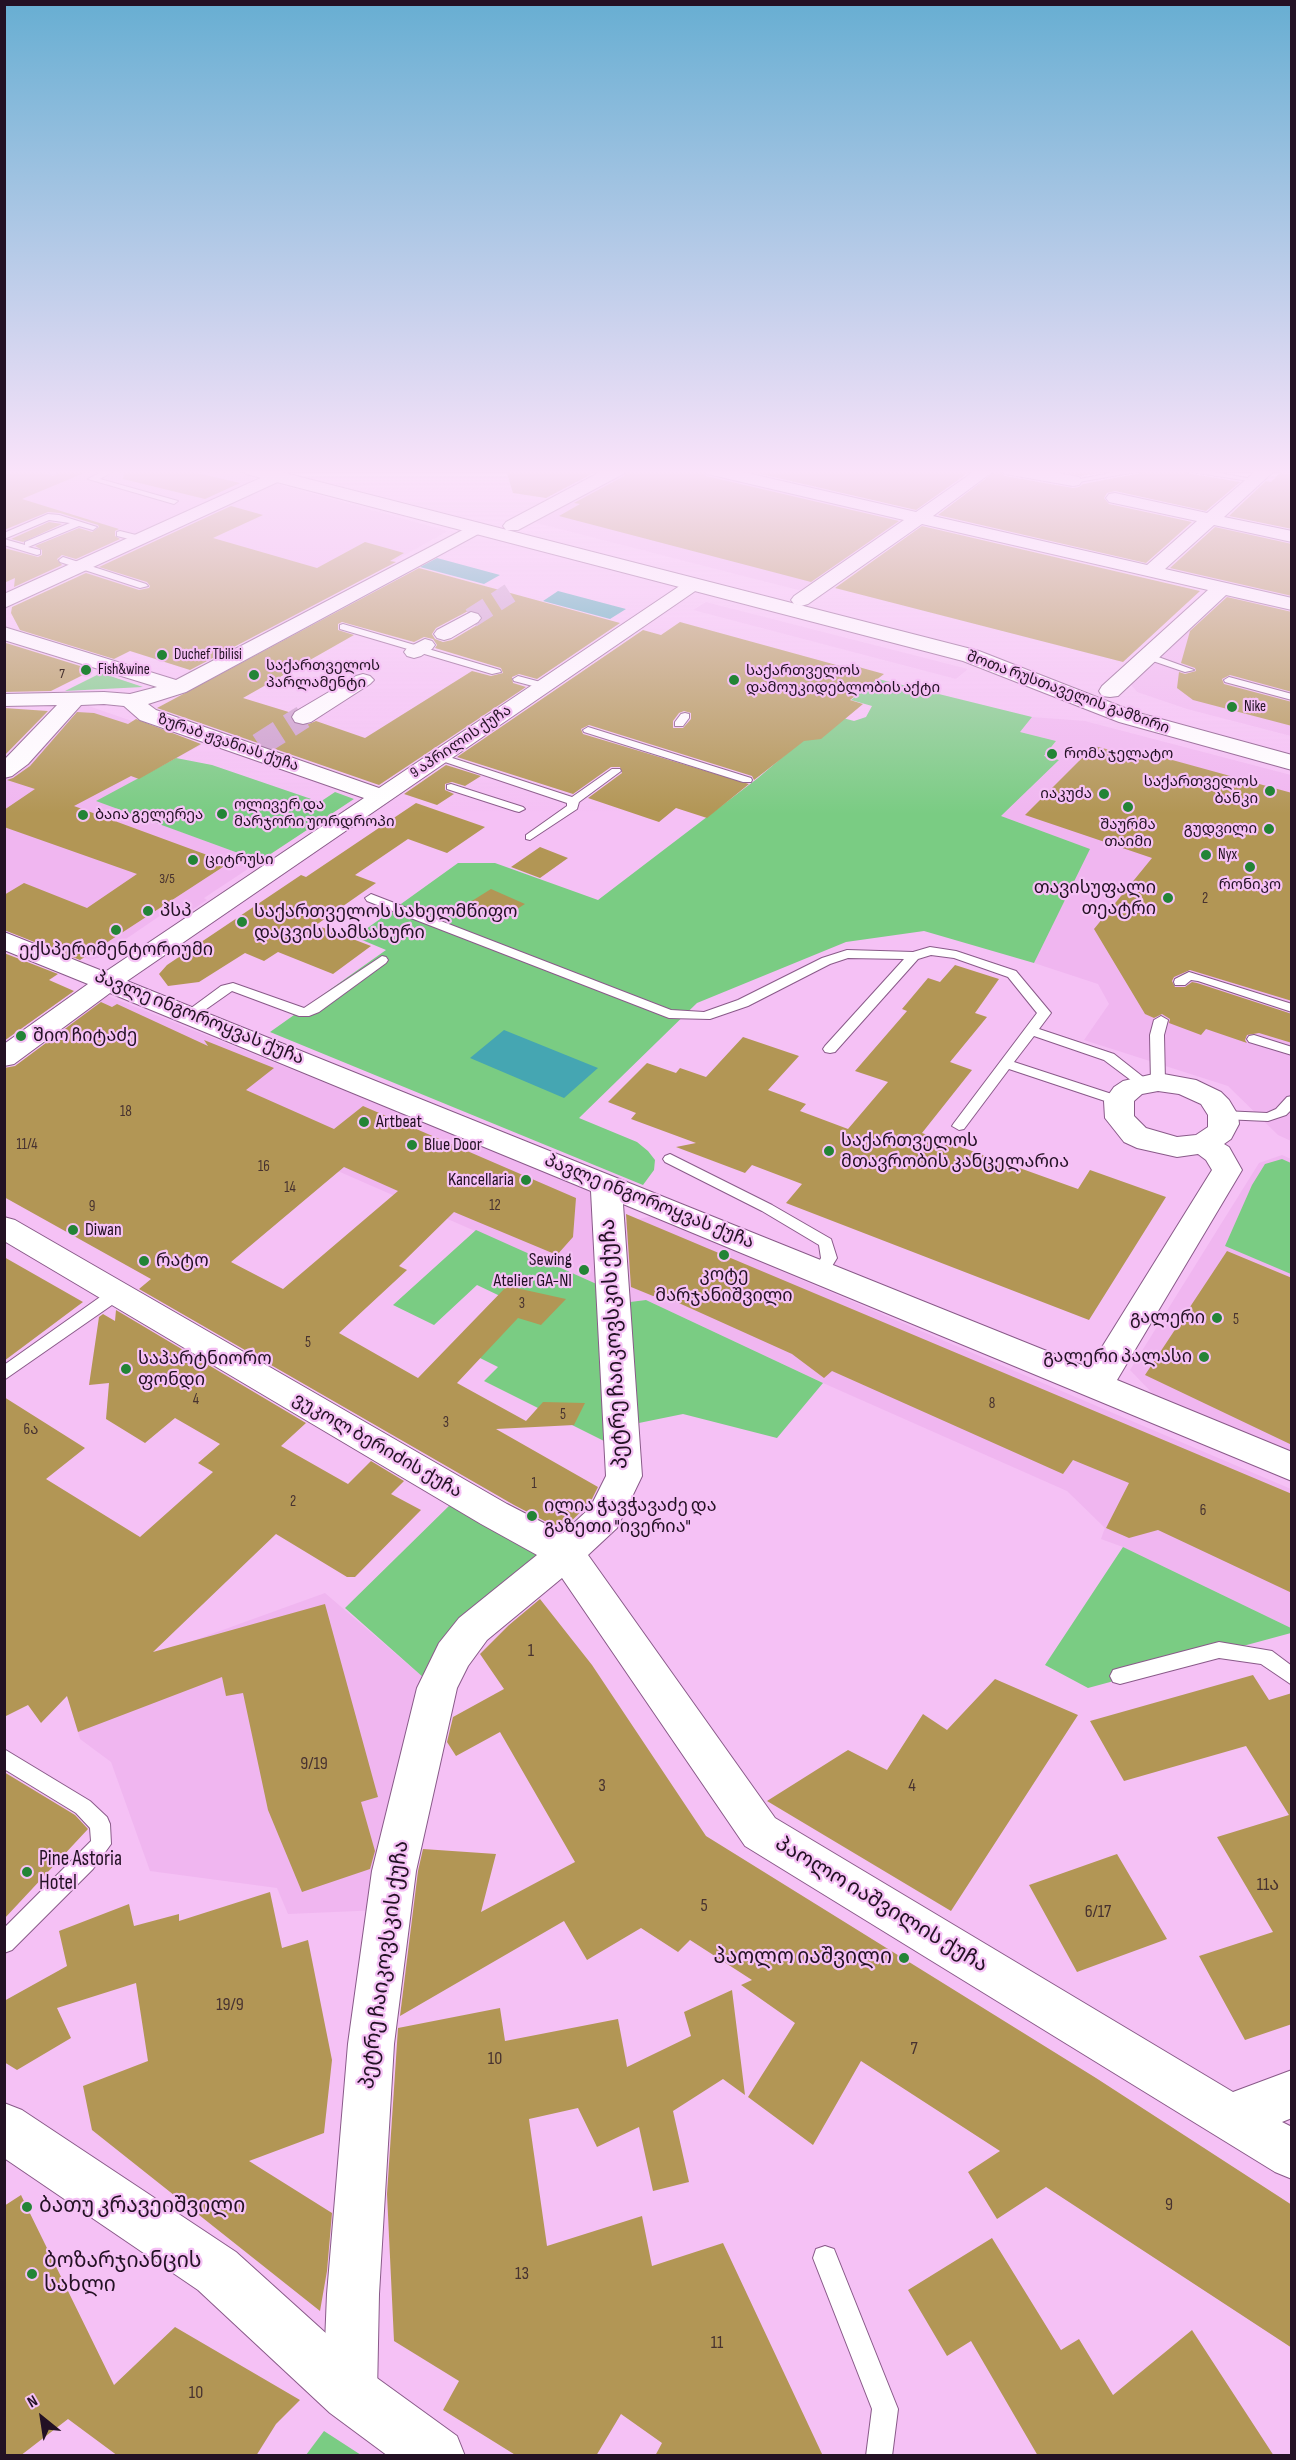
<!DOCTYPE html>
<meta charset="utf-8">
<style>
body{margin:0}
#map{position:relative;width:1296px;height:2460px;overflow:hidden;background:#f5c1f5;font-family:"Sofia Sans Condensed",sans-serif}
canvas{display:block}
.frame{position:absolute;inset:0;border:6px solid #231124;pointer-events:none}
.north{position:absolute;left:12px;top:2388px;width:60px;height:60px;-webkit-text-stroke:4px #f5c1f5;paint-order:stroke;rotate:330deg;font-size:16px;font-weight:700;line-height:24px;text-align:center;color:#231124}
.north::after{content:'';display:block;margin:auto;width:21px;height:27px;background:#231124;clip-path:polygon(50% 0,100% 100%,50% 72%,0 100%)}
</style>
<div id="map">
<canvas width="1296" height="2460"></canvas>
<div class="frame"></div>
<div class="north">N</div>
</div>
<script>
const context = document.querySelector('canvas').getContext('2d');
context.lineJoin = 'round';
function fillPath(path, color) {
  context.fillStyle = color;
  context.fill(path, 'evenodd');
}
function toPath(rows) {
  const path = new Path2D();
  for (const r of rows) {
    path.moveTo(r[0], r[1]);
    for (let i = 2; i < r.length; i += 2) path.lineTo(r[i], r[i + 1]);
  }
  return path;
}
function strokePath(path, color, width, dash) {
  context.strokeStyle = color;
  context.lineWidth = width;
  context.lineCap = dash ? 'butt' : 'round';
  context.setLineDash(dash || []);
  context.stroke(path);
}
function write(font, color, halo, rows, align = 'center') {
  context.font = font + ' "Sofia Sans Condensed","Noto Sans Georgian",sans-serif';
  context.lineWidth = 4.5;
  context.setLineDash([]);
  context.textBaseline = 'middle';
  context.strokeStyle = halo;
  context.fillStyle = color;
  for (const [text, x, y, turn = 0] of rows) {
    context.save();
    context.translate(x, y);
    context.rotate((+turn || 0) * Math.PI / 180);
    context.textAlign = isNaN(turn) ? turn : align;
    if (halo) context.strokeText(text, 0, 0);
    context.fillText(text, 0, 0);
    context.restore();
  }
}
fillPath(toPath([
 [4,470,229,470,250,476,254,479,249,483,5,595],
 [632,470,698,470,904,518,903,522,808,587,798,590,536,523,540,518],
 [277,484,448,531,267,632,71,574,267,485],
 [1220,523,1291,539,1291,736,1187,709,1137,692,1127,680,1228,586,1166,570],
 [706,602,968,669,956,679,693,610],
 [83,704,201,745,97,801,260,861,204,898,207,900,183,916,167,911,98,958,90,960,5,926,4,775,71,706],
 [1032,717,1085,721,1291,775,1291,1141,1278,1135,1228,1086,1084,1040,1109,1004,1098,984,1034,963,1089,849,1001,816,1058,761,1044,757,1056,741,1020,732],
 [108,996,595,1191,601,1286,301,1155,321,1137,65,1026],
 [1282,1155,1291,1159,1291,1455,1157,1398,1130,1370,1259,1163],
 [652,1216,1291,1489,1291,1628,1123,1547,1101,1539,1105,1528,1067,1491,823,1383,646,1300,622,1303,617,1224],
 [325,1593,424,1678,381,1910,288,1914,277,1888,150,1871,111,1762,80,1739,65,1687]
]), '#f0b6f0');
fillPath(toPath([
 [101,673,143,687,65,691],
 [878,679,1032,717,1020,732,1056,741,1044,756,1059,760,1001,816,1090,849,1034,963,924,931,846,942,697,1003,579,1118,637,1142,648,1151,655,1160,654,1170,643,1185,270,1032,386,950,355,937,458,863,495,863,598,900,758,778,832,715,854,721,866,717,872,706,851,700],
 [176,758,212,765,320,802,335,792,354,799,260,861,96,801],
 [1282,1159,1291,1163,1291,1274,1225,1246,1252,1185,1265,1164],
 [476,1230,601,1286,612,1445,484,1381,498,1367,472,1354,521,1306,477,1285,434,1325,393,1305],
 [646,1300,823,1383,777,1438,683,1414,634,1424,622,1303],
 [454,1501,538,1552,542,1559,424,1678,345,1608],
 [1123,1547,1291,1628,1291,1633,1088,1688,1045,1665],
 [324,2431,361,2455,306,2455]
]), '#7acc83');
fillPath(toPath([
 [437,558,500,575,484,584,420,567],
 [558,591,626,609,610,619,543,601],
 [504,1030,598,1068,564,1098,470,1058]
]), '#45a6b2');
fillPath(toPath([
 [4,470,35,470,53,476,64,470,91,470,22,499,119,529,115,531,115,536,120,539,76,559,62,555,57,559,62,565,14,587,15,578,4,583,4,548,38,557,42,555,42,550,35,546,79,528,92,532,99,527,98,525,60,513,48,512,4,530],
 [124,470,185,470,240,483,205,499,123,479],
 [506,470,599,470,546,498,513,493],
 [628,470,701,470,706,476,899,521,811,582,559,516,580,504,574,503,624,476],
 [743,470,972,470,916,510],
 [997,470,1005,476,1073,488,1079,487,1083,484,1147,472,1149,470,1178,470,1180,472,1240,482,1206,511,1115,491,1107,493,1104,498,1109,504,1192,522,1146,563,938,515],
 [1051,470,1116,470,1081,476],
 [1282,471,1285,474,1292,474,1292,529,1229,516,1266,481,1271,482],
 [231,506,263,515,213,538,317,568,365,542,404,553,390,561,396,562,190,670,130,651,114,659,20,630,11,613,12,607,86,573,139,590,149,588,150,586,147,582,99,567],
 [49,522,62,524,23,542,11,539],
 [922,526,1200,591,1123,662,835,588],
 [1215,527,1292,544,1292,596,1170,568],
 [419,568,620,623,537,679,519,674,512,677,513,683,526,687,379,785,157,708],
 [470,610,479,612,483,617,479,624,452,640,443,642,435,639,432,634,436,628],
 [342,622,414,642,424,637,433,639,437,645,435,648,501,668,503,673,491,676,472,671,365,738,316,721,304,726,294,724,290,718,292,713,243,698,354,635,338,630,338,624],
 [1227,597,1292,612,1292,692,1230,675,1222,679,1224,684,1292,702,1292,726,1193,700,1177,688,1179,672,1185,674,1196,671,1195,668,1181,663,1190,631],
 [680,622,851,669,855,666,884,674,850,700,863,704,821,739,804,741,754,780,752,776,589,725,581,729,583,734,749,784,707,818,676,808,659,822,588,798,622,773,620,767,611,767,573,794,457,757,643,630,661,635],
 [684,711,691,713,691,719,683,728,673,728,673,721,679,713],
 [6,643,93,670,51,691,4,692,4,644],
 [4,708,48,711,4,756],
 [77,712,94,713,128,724,136,719,201,744,139,779,131,776,74,806,229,863,80,960,4,930,4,895,24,883,87,908,137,874,4,827,4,810,35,789,7,780,13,778,30,766],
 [1094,746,1131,755,1136,750,1292,793,1292,1001,1190,970,1174,977,1172,981,1175,987,1185,987,1192,982,1197,983,1292,1014,1292,1043,1259,1033,1247,1035,1245,1040,1247,1043,1206,1029,1201,1035,1169,1023,1170,1019,1162,1014,1154,1018,1145,1014,1094,929,1152,858,1025,815],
 [446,765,481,776,465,786,452,782,445,784,445,790,454,794,437,805,404,794],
 [416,803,485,827,447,853,408,839,355,875,376,883,316,925,371,946,333,974,278,952,264,961,245,953,199,982,168,986,159,974,167,965,301,875,306,877],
 [540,847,568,858,540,878,511,867],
 [491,889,525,904,501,919,467,904],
 [4,953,58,974,49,980,74,991,4,1041],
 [955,965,999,979,975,1013,987,1017,950,1062,972,1070,922,1133,1078,1189,1090,1170,1166,1197,1089,1320,786,1203,802,1184,752,1165,745,1173,676,1147,696,1143,631,1119,636,1113,608,1102,647,1063,676,1073,680,1068,706,1077,743,1037,799,1056,768,1090,806,1104,800,1111,848,1129,888,1082,855,1071,907,1011,902,1009,928,978,940,982],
 [101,1002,112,1007,117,1004,208,1046,204,1040,274,1068,246,1090,334,1129,363,1106,576,1198,573,1237,557,1255,454,1212,399,1266,407,1270,339,1333,418,1378,507,1286,566,1299,541,1325,518,1318,457,1383,526,1421,543,1402,585,1403,574,1425,496,1429,598,1487,590,1503,562,1530,514,1505,139,1289,151,1279,4,1197,4,1068,15,1066],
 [344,1167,398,1191,283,1289,231,1262],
 [626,1214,1292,1494,1292,1593,1158,1530,1129,1538,1106,1528,1129,1483,1073,1460,1063,1474,832,1371,824,1378,792,1354,661,1295,653,1296,631,1287],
 [1227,1251,1292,1278,1292,1445,1145,1375],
 [4,1257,83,1302,4,1361],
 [116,1310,306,1423,281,1446,348,1484,371,1461,404,1481,391,1494,421,1510,355,1577,347,1577,276,1534,153,1652,325,1604,378,1797,361,1802,375,1851,370,1869,302,1892,268,1810,243,1693,226,1696,222,1677,78,1732,67,1696,41,1723,28,1705,4,1717,4,1397,85,1448,46,1479,140,1537,213,1472,198,1463,220,1444,175,1418,145,1443,106,1419,109,1383,89,1385,99,1317,103,1314,115,1321],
 [540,1599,592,1665,706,1836,1096,2078,1292,2205,1292,2348,1046,2187,997,2219,968,2172,1000,2151,861,2061,813,2145,748,2097,795,2023,741,1985,752,1980,690,1940,678,1952,641,1928,587,1960,564,1921,400,2016,418,1871,423,1849,496,1854,481,1912,575,1862,500,1732,456,1756,447,1742,453,1717,504,1689,480,1654,509,1625],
 [1253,1675,1269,1700,1292,1693,1292,2024,1245,2040,1199,1956,1273,1932,1217,1837,1289,1815,1246,1746,1124,1781,1090,1721],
 [995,1679,1078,1715,951,1911,767,1801,848,1750,887,1770,923,1714,947,1730],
 [4,1772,75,1815,88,1829,4,1919],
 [1117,1854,1167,1939,1077,1972,1029,1885],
 [270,1892,282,1948,308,1940,332,2060,324,2133,249,2161,332,2213,327,2271,320,2311,92,2130,83,2086,148,2061,136,1983,57,2008,71,2038,17,2070,4,2062,4,2001,67,1966,59,1931,129,1904,134,1926,179,1914,179,1921],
 [732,1990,745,2095,723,2079,673,2111,689,2182,653,2191,639,2127,597,2147,578,2108,529,2119,547,2246,642,2216,652,2266,723,2243,823,2456,655,2456,662,2443,621,2414,596,2456,517,2456,443,2410,459,2381,394,2341,387,2194,398,2028,500,2008,505,2041,618,2019,627,2067,691,2036,684,2012],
 [21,2195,114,2385,175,2327,300,2400,276,2424,256,2456,118,2456,68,2419,20,2456,4,2456,4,2206],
 [992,2238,1061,2350,1079,2339,1113,2395,1192,2330,1274,2456,1038,2456,971,2341,947,2356,908,2290]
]), '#b29655');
strokePath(toPath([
 [471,618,510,593]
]), '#cb9ecb', 20, [20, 10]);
strokePath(toPath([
 [259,745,303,717]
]), '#cb9ecb', 24, [24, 12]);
const lane = toPath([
 [37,470,62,470,54,474,37,470],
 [105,470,112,472,100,479,178,501,174,504,88,479,105,470],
 [1128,470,1147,470,1073,483,1069,481,1128,470],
 [1180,470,1200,470,1259,480,1255,482,1180,470],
 [1284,470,1292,470,1292,472,1285,472,1284,470],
 [48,514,59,515,97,527,93,530,79,526,28,547,40,550,40,554,37,555,4,545,4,539,25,545,25,542,70,523,49,520,4,539,4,533,48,514],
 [120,531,144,537,145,539,141,542,117,536,117,532,120,531],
 [63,557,146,584,148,586,140,588,60,562,59,560,63,557],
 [343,624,500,670,501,672,492,674,340,629,340,625,343,624],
 [1144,654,1150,654,1194,670,1185,672,1144,658,1144,654],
 [518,676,548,684,549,686,544,689,514,681,513,679,518,676],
 [1229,677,1292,694,1292,700,1225,682,1224,680,1229,677],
 [685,713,689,714,689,718,683,726,675,726,675,722,681,714,685,713],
 [588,727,751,778,752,780,751,782,743,782,584,732,583,730,588,727],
 [440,754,572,797,612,769,620,769,621,771,579,802,577,809,530,840,526,839,526,835,567,806,567,803,436,759,436,755,440,754],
 [451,784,523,807,525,809,519,812,515,811,447,789,447,785,451,784],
 [371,894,671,1010,704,1012,738,1000,822,958,847,950,913,952,930,947,956,951,1016,971,1051,1013,1039,1029,1114,1054,1152,1084,1150,1087,1140,1087,1104,1060,1034,1036,1014,1062,1124,1098,1126,1101,1124,1104,1114,1104,1009,1069,964,1129,959,1130,952,1126,954,1123,1037,1013,1008,977,954,958,931,955,918,959,835,1052,830,1053,825,1052,823,1049,825,1046,904,959,848,958,830,964,748,1006,710,1019,669,1018,367,901,365,898,371,894],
 [382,956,386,957,388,960,386,963,319,1012,309,1016,299,1016,232,991,195,1017,190,1018,183,1014,221,986,233,983,304,1008,382,956],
 [1189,972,1292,1004,1292,1012,1198,981,1191,980,1185,985,1175,985,1174,982,1175,979,1189,972],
 [1161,1016,1168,1020,1164,1035,1165,1082,1158,1086,1151,1082,1150,1035,1154,1020,1161,1016],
 [1254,1035,1292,1047,1292,1055,1249,1042,1247,1039,1249,1036,1254,1035],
 [1292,1096,1292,1109,1286,1115,1268,1121,1223,1119,1216,1115,1223,1111,1267,1113,1276,1109,1287,1097,1292,1096],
 [670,1154,772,1205,831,1239,837,1258,826,1276,816,1276,813,1272,821,1258,819,1245,762,1211,665,1162,663,1159,665,1156,670,1154],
 [116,1289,122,1290,124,1294,122,1298,4,1380,4,1365,110,1290,116,1289],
 [1219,1642,1272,1651,1292,1666,1292,1685,1261,1664,1219,1658,1120,1684,1113,1682,1110,1676,1113,1670,1120,1668,1219,1642],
 [4,1749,90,1801,107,1817,110,1824,111,1844,93,1869,12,1950,4,1953,4,1928,91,1841,90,1828,76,1813,4,1769,4,1749],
 [825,2246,834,2249,898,2409,892,2456,866,2456,872,2409,813,2258,816,2249,825,2246]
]);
const street = toPath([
 [604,470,626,470,623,474,518,530,506,530,503,526,506,522,604,470],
 [703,470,734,470,916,512,976,470,995,470,933,516,1147,565,1197,521,1109,502,1106,498,1109,494,1115,493,1207,513,1257,470,1275,470,1224,517,1292,531,1292,542,1214,525,1165,569,1292,598,1292,610,1226,595,1118,696,1110,697,1102,696,1099,691,1102,686,1208,590,922,524,808,604,801,606,794,604,791,600,794,596,904,520,712,475,706,474,703,470],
 [1002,470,1039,470,1079,477,1082,481,1079,485,1073,486,1011,475,1005,474,1002,470],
 [276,471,282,472,285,476,282,480,4,608,4,594,276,471],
 [476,523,482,524,485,528,482,532,186,692,148,704,156,710,379,788,687,581,694,579,701,581,704,585,127,981,1089,1368,1212,1170,1206,1160,1198,1154,1177,1157,1137,1148,1124,1142,1105,1118,1104,1101,1114,1087,1123,1081,1158,1073,1196,1080,1221,1092,1229,1100,1238,1115,1239,1124,1231,1139,1224,1144,1229,1147,1242,1170,1117,1380,1292,1452,1292,1481,623,1204,642,1476,617,1528,588,1555,775,1818,1233,2092,1292,2070,1292,2118,1282,2122,1292,2127,1292,2179,1275,2172,745,1846,562,1578,487,1640,468,1666,457,1688,416,1871,394,2044,379,2294,377,2393,369,2412,350,2420,331,2412,323,2393,327,2294,348,2044,372,1871,417,1688,439,1643,459,1618,537,1555,481,1524,4,1241,4,1217,15,1220,507,1504,563,1533,590,1508,606,1476,591,1191,110,993,14,1064,4,1066,4,1044,88,984,4,950,4,932,105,972,364,798,140,720,124,706,104,704,81,705,28,764,12,776,4,778,4,760,57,705,4,706,4,694,104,692,130,694,157,687,4,640,4,627,176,680,476,523],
 [1158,1091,1179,1094,1201,1104,1208,1115,1208,1127,1196,1135,1177,1137,1146,1128,1134,1116,1134,1101,1142,1094,1158,1091],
 [471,612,478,614,481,618,478,622,451,638,444,640,437,638,434,634,437,630,471,612],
 [425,639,432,641,435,645,432,649,421,656,414,658,407,656,404,652,407,648,425,639],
 [363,674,370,676,374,680,370,684,311,722,303,724,295,722,292,717,295,712,356,676,363,674]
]);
const secondary = toPath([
 [4,2103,22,2110,236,2252,370,2373,457,2436,465,2456,388,2456,330,2413,198,2290,4,2158,4,2103]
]);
const primary = toPath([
 [243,470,273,470,979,651,1135,712,1292,755,1292,770,1119,722,963,661,246,474,243,470]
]);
strokePath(lane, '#895a89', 2);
strokePath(street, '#895a89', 2);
strokePath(secondary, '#895a89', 2);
strokePath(primary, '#895a89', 2);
fillPath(lane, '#fff');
fillPath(street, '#fff');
fillPath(secondary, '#fff');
fillPath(primary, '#fff');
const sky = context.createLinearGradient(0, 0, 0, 814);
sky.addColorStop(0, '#67aed2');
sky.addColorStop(0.58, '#fae3fa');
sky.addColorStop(1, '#fae3fa00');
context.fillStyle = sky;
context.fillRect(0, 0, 1296, 814);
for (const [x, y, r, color] of [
 [162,655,6,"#238436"],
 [86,670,6,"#238436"],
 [254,675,6,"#238436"],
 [734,680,6,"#238436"],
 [1232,707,6,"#238436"],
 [1052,754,6,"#238436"],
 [1270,791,6,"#238436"],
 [1104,794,6,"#238436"],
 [1128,807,6,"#238436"],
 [222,814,6,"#238436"],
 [83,815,6,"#238436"],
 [1269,829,6,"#238436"],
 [1206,855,6,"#238436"],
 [193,860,6,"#238436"],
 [1250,867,6,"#238436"],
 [1168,898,6,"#238436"],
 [148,911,6,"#238436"],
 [242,922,6,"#238436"],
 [116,930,6,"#238436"],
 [21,1036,6,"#238436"],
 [364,1122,6,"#238436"],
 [412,1145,6,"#238436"],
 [829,1151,6,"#238436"],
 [526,1180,6,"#238436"],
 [73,1230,6,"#238436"],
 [724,1255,6,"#238436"],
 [144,1261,6,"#238436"],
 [584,1270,6,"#238436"],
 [1217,1318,6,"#238436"],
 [1204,1357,6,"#238436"],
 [126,1369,6,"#238436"],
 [532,1516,6,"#238436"],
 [27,1872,6,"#238436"],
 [904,1958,6,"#238436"],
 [27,2207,6,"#238436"],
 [32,2274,6,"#238436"]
]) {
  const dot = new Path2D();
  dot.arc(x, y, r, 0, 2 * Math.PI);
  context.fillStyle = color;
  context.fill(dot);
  strokePath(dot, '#f5c1f5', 2);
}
write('14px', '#473230', null, [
 ["7",62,674],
 ["3/5",167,879]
]);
write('15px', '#231124', '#f5c1f5', [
 ["Duchef Tbilisi",174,655],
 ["საქართველოს",266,666],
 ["პარლამენტი",266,683],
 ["Fish&wine",98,670],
 ["საქართველოს",746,671],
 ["დამოუკიდებლობის აქტი",746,688],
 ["Nike",1244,707],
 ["რომა ჯელატო",1064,754],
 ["საქართველოს",1258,782,"right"],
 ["ბანკი",1258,799,"right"],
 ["იაკუძა",1092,794,"right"],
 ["ოლივერ და",234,805],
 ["მარჯორი უორდროპი",234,822],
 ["ბაია გელერეა",95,815],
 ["შაურმა",1128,825,"center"],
 ["თაიმი",1128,842,"center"],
 ["გუდვილი",1257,829,"right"],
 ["Nyx",1218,855],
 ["ციტრუსი",205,860],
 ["რონიკო",1250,885,"center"]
], 'left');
write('15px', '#231124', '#f5c1f5', [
 ["შოთა რუსთაველის გამზირი",1068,693,20],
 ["9 აპრილის ქუჩა",461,742,-34],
 ["ზურაბ ჟვანიას ქუჩა",228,743,19]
]);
write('15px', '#473230', null, [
 ["2",1205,899],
 ["18",126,1112],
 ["11/4",27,1145],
 ["16",264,1167],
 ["14",290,1188],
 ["12",495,1206],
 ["9",92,1207],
 ["3",522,1304],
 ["5",1236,1320],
 ["5",308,1343],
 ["4",196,1400],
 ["8",992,1404],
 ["5",563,1415],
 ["3",446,1423],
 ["6ა",31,1430],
 ["1",534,1484],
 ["2",293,1502],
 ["6",1203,1511]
]);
write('18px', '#231124', '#f5c1f5', [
 ["თავისუფალი",1156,888,"right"],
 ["თეატრი",1156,909,"right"],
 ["პსპ",160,911],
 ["საქართველოს სახელმწიფო",254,912],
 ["დაცვის სამსახური",254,933],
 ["ექსპერიმენტორიუმი",116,950,"center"],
 ["შიო ჩიტაძე",33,1036],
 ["Artbeat",376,1122],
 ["საქართველოს",841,1141],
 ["მთავრობის კანცელარია",841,1162],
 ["Blue Door",424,1145],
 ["Kancellaria",514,1180,"right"],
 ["Diwan",85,1230],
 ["Sewing",572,1260,"right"],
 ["Atelier GA-NI",572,1281,"right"],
 ["რატო",156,1261],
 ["კოტე",724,1275,"center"],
 ["მარჯანიშვილი",724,1296,"center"],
 ["გალერი",1205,1318,"right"],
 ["გალერი პალასი",1192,1357,"right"],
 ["საპარტნიორო",138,1359],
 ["ფონდი",138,1380],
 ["ილია ჭავჭავაძე და",544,1506],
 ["გაზეთი \"ივერია\"",544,1527]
], 'left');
write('18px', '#231124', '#f5c1f5', [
 ["პავლე ინგოროყვას ქუჩა",199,1018,22],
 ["პავლე ინგოროყვას ქუჩა",649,1202,22],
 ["ვუკოლ ბერიძის ქუჩა",377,1446,30]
]);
write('18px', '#473230', null, [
 ["1",531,1651],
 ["9/19",314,1764],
 ["3",602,1786],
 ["4",912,1786],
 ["11ა",1268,1885],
 ["5",704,1906],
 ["6/17",1098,1912],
 ["19/9",230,2005],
 ["7",914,2049],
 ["10",495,2059],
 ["9",1169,2205],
 ["13",522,2274],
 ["11",717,2343],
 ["10",196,2393]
]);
write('21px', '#231124', '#f5c1f5', [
 ["პეტრე ჩაიკოვსკის ქუჩა",615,1344,-93],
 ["პაოლო იაშვილის ქუჩა",881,1905,31],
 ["პეტრე ჩაიკოვსკის ქუჩა",385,1965,-82]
]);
write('21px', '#231124', '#f5c1f5', [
 ["Pine Astoria",39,1860],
 ["Hotel",39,1884],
 ["პაოლო იაშვილი",892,1958,"right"],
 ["ბათუ კრავეიშვილი",39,2207],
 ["ბოზარჯიანცის",44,2262],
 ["სახლი",44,2286]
], 'left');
</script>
